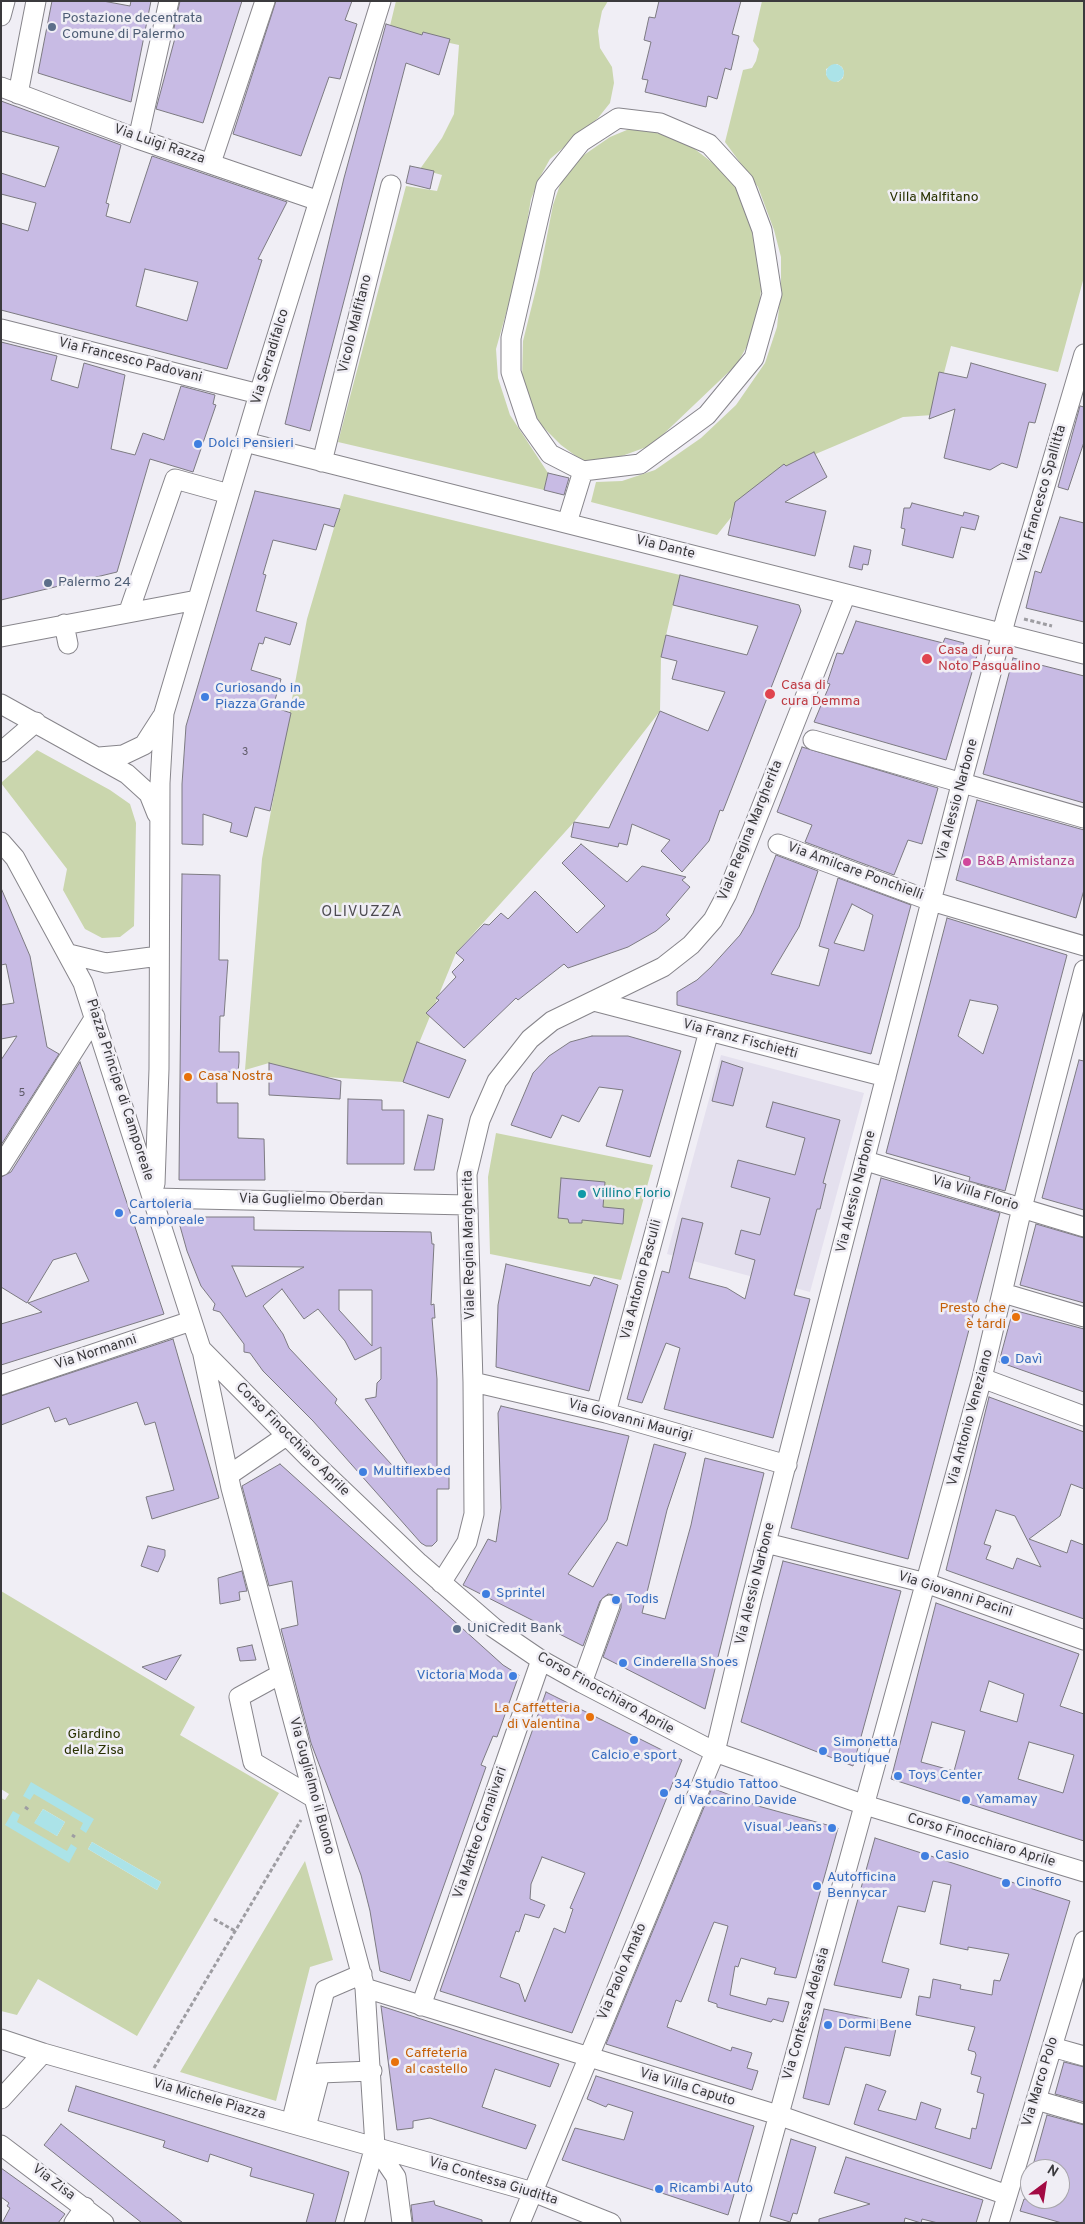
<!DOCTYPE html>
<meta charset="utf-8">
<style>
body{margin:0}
#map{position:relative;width:1085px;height:2224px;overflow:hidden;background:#f0eef5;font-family:Overpass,sans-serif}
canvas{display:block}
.frame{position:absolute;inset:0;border:2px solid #3b3a3d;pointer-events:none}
.north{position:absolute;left:1020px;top:2159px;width:50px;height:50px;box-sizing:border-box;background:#f0eef5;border:1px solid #a8a6ab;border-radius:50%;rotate:31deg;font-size:14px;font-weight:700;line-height:20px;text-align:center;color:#3b3a3d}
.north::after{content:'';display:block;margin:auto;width:18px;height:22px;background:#a30a43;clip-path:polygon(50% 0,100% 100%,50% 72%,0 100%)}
</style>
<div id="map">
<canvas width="1085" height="2224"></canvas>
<div class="frame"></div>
<div class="north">N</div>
</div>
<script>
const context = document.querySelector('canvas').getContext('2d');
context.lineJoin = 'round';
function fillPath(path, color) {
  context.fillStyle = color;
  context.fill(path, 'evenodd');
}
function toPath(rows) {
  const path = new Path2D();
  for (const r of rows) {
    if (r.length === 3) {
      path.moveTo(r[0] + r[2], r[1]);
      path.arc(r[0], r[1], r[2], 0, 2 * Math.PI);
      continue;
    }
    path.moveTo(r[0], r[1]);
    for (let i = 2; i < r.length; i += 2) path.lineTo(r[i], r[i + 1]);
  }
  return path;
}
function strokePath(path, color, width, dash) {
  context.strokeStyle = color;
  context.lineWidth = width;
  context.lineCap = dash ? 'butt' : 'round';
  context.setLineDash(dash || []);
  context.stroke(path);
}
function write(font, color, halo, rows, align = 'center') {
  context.font = font + ' Overpass,sans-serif';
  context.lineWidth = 5;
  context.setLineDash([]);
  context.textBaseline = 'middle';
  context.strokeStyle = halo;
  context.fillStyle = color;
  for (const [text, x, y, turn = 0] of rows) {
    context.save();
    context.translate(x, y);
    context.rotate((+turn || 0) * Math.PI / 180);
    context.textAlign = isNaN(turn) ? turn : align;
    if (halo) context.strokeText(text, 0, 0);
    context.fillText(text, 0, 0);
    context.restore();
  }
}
fillPath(toPath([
 [721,1055,864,1093,810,1292,667,1254]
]), '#e4e0ee');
fillPath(toPath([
 [396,1,608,1,602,11,598,31,600,48,612,67,614,83,610,103,598,118,550,159,540,177,531,199,520,264,496,349,498,378,510,415,548,473,544,490,338,442,406,186,437,191,442,175,420,169,442,138,454,114,459,45,389,30],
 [762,1,1084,1,1084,277,1058,372,951,346,933,415,903,417,785,467,749,495,717,535,591,502,596,482,622,481,655,470,701,438,736,405,765,363,777,327,781,289,781,257,774,230,758,187,725,142,743,70,752,68,756,61,759,49,753,41],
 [837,64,842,67,844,72,843,78,838,82,826,75,826,69],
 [634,127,683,140,722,170,735,186,751,228,762,280,757,328,737,364,652,445,600,464,584,462,561,445,542,426,527,401,522,380,523,341,539,277,553,205,562,179,581,157,610,137],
 [344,494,680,575,661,657,660,711,574,822,456,953,403,1082,325,1077,269,1063,245,1070,262,859,307,619],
 [37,750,110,790,130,804,136,823,134,926,120,937,102,938,85,929,63,890,67,869,1,783],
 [496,1133,653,1165,621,1280,490,1254,488,1177],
 [1,1591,195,1707,180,1735,279,1793,137,2036,38,1979,17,2015,1,2011,1,1798,5,1800,9,1794,1,1789],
 [43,1809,65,1822,57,1836,35,1822],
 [92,1842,161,1882,157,1890,88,1849],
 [305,1861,333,1960,310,1967,276,2101,180,2072]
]), '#cad6ad');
fillPath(toPath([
 [835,73,9],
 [31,1782,94,1819,86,1833,80,1829,83,1823,34,1794,30,1800,23,1796],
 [43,1809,65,1822,57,1836,34,1823],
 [13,1811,20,1815,17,1822,53,1843,67,1851,71,1844,77,1848,69,1863,5,1825],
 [92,1842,161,1882,157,1890,88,1849]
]), '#abe3e8');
const building = toPath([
 [52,1,103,1,130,6,131,1,151,1,131,102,38,73,52,1],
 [180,1,242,1,203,123,156,109,175,38,172,37,180,1],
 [276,1,352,1,345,20,357,24,340,79,329,77,301,156,233,134,276,1],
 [659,1,741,1,732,34,739,36,731,70,725,68,717,99,708,96,706,107,645,92,648,80,642,79,651,42,644,40,649,17,655,18,659,1],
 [386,24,422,35,423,32,450,39,439,75,406,63,310,431,285,424,344,178,386,24],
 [1,101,121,145,106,203,109,204,106,216,130,223,152,156,287,202,258,259,262,260,227,369,1,310,1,223,28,231,36,203,1,194,1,173,45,187,59,147,1,131,1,101],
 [145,269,198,282,187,321,136,306,145,269],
 [410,166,434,171,430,189,406,183,410,166],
 [1,342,57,356,51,380,78,388,84,363,125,375,111,449,135,455,143,433,164,440,181,386,215,395,213,404,216,405,193,472,150,459,117,572,1,600,1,342],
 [971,363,1046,384,1035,423,1029,422,1017,468,1002,463,990,470,944,458,955,409,929,419,939,372,967,378,971,363],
 [1080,406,1084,407,1084,442,1068,490,1058,487,1080,406],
 [814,452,827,477,785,502,826,511,815,556,728,535,735,502,784,464,786,466,814,452],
 [548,473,569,478,564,495,544,490,548,473],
 [255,491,340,509,334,527,324,524,316,550,273,540,263,574,266,575,256,611,297,623,290,645,265,637,263,644,259,643,251,670,281,679,273,707,291,713,270,811,255,807,247,837,230,832,232,823,203,814,203,845,182,844,182,784,186,726,255,491],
 [912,503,963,516,964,512,979,516,975,530,961,527,953,558,902,545,905,529,901,528,904,508,910,508,912,503],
 [1060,517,1084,523,1084,622,1026,608,1035,571,1041,573,1060,517],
 [854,546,871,550,868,565,863,564,862,570,849,567,854,546],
 [680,575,799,605,801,611,723,811,720,810,709,841,682,872,661,851,670,840,632,824,627,845,619,843,618,847,571,837,574,822,609,828,660,711,708,731,725,692,672,679,677,661,661,657,666,635,747,655,758,626,673,605,680,575],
 [856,621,943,643,945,638,964,643,962,648,978,652,946,760,814,722,830,684,827,683,837,653,843,654,856,621],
 [1013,658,1084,676,1084,803,983,774,1013,658],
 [802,747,938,788,922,844,908,840,894,875,805,842,812,825,777,812,802,747],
 [977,800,1084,830,1084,890,1076,918,956,880,977,800],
 [581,844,627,882,642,866,686,877,682,880,690,887,666,915,670,919,656,931,628,947,568,968,564,964,518,1000,516,998,464,1048,426,1013,439,1000,436,998,456,977,452,972,464,960,456,953,484,924,489,925,501,913,508,919,535,891,577,933,605,906,562,863,581,844],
 [776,855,818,871,799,927,771,974,819,986,829,949,819,946,838,878,911,905,871,1054,677,1005,677,992,697,980,711,967,740,935,753,913,776,855],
 [852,904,873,915,864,951,834,943,852,904],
 [182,874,220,875,219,960,228,960,224,1016,220,1016,219,1052,239,1052,239,1062,238,1072,217,1072,217,1103,238,1103,238,1138,264,1139,265,1180,179,1180,182,874],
 [1,888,30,956,47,1047,59,1054,1,1145,1,1060,17,1036,1,1039,1,1005,14,1003,6,964,1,965,1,888],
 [947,918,1067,955,1005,1191,969,1181,970,1177,886,1153,947,918],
 [970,1000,997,1005,998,1008,983,1054,958,1036,970,1000],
 [592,1036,628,1036,681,1051,650,1157,606,1146,623,1090,599,1087,579,1122,562,1115,551,1138,511,1125,533,1073,549,1056,570,1042,592,1036],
 [417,1042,466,1060,449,1098,403,1082,417,1042],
 [1079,1060,1084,1061,1084,1210,1042,1198,1079,1060],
 [722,1061,743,1068,733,1106,712,1101,722,1061],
 [80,1062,164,1314,1,1365,1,1324,42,1312,28,1303,89,1281,76,1253,53,1260,27,1303,1,1287,1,1177,11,1172,80,1062],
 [269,1063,341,1081,340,1099,269,1095,269,1063],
 [348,1099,382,1100,382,1110,404,1110,404,1164,347,1164,348,1099],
 [773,1102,840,1120,823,1183,826,1184,820,1209,817,1209,794,1295,810,1299,773,1438,664,1409,680,1348,666,1343,642,1403,627,1399,662,1271,669,1273,682,1218,703,1223,689,1278,727,1288,745,1299,755,1260,735,1254,741,1230,760,1235,770,1198,731,1187,738,1160,795,1175,805,1138,766,1127,773,1102],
 [428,1115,443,1119,434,1170,414,1170,428,1115],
 [561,1178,605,1182,603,1207,624,1209,623,1224,582,1220,582,1223,569,1223,568,1219,558,1218,561,1178],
 [881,1178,1000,1213,908,1559,791,1528,881,1178],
 [180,1217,254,1217,254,1230,431,1232,432,1244,434,1244,431,1305,434,1304,435,1318,432,1318,437,1379,437,1474,449,1475,449,1489,437,1489,437,1541,432,1546,426,1546,421,1543,313,1421,263,1371,250,1353,244,1352,244,1344,220,1312,213,1310,215,1304,201,1286,187,1251,180,1226,180,1217],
 [232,1266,304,1267,246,1297,232,1266],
 [282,1289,304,1319,318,1309,345,1341,355,1360,381,1347,381,1379,377,1383,376,1397,365,1399,412,1471,403,1477,335,1403,337,1399,289,1348,283,1334,263,1306,282,1289],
 [339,1290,372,1290,372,1346,339,1310,339,1290],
 [1036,1224,1084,1238,1084,1303,1020,1285,1036,1224],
 [506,1264,590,1286,594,1277,618,1285,589,1391,496,1367,498,1305,506,1264],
 [1013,1310,1084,1329,1084,1392,999,1362,1013,1310],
 [173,1339,219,1498,152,1519,146,1497,174,1490,155,1422,145,1425,137,1402,69,1425,66,1418,55,1422,49,1407,1,1425,1,1396,173,1339],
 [989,1397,1084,1432,1084,1489,1071,1484,1060,1516,1029,1539,1067,1553,1071,1540,1084,1545,1084,1619,946,1570,989,1397],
 [996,1510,1015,1516,1041,1567,1017,1558,1013,1569,986,1559,991,1546,984,1544,996,1510],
 [501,1406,629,1436,607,1520,568,1574,593,1587,617,1542,627,1546,654,1444,686,1453,667,1510,642,1613,665,1619,691,1525,705,1458,764,1473,705,1709,603,1657,621,1608,621,1603,614,1595,608,1594,600,1601,583,1646,463,1585,488,1539,496,1542,501,1508,498,1413,501,1406],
 [280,1464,503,1665,519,1675,497,1737,493,1736,481,1765,486,1767,410,1981,380,1971,370,1911,361,1875,311,1743,281,1629,298,1625,292,1581,269,1586,242,1486,280,1464],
 [148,1546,165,1550,165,1556,158,1572,141,1566,148,1546],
 [783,1561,901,1591,853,1766,741,1722,783,1561],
 [242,1571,247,1591,239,1592,240,1600,220,1604,218,1578,242,1571],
 [936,1603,1079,1654,1060,1706,1084,1714,1084,1841,891,1779,936,1603],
 [989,1681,1024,1694,1017,1722,980,1711,989,1681],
 [932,1722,965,1731,954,1771,921,1762,932,1722],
 [1029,1742,1074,1755,1063,1793,1018,1779,1029,1742],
 [252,1645,256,1660,240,1661,237,1648,252,1645],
 [181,1655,166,1680,142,1667,181,1655],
 [546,1692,682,1760,572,2033,440,1991,546,1692],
 [542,1857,585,1873,570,1908,573,1909,565,1933,554,1928,525,2002,519,1984,500,1977,516,1931,519,1932,525,1914,539,1918,545,1905,530,1899,531,1884,542,1857],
 [712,1788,758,1806,838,1828,796,1978,774,1974,776,1968,741,1958,738,1967,735,1966,730,1995,766,2005,768,1998,789,2002,783,2022,773,2019,771,2022,717,2007,717,2004,708,2001,728,1926,714,1922,681,2002,676,2000,667,2027,731,2051,732,2047,752,2053,747,2068,758,2071,752,2090,606,2044,712,1788],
 [875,1838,1070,1901,991,2169,854,2124,866,2084,886,2091,878,2110,916,2120,921,2102,941,2109,935,2128,970,2139,972,2128,976,2129,984,2094,977,2092,981,2077,971,2074,976,2055,975,2052,968,2050,975,2027,916,2015,919,1996,930,1998,933,1979,961,1985,960,1989,992,1995,994,1980,1000,1981,1009,1954,968,1947,968,1950,940,1944,951,1885,933,1881,925,1912,898,1906,889,1937,882,1962,909,1969,901,1998,834,1985,875,1838],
 [381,2006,559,2064,550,2087,495,2069,482,2107,536,2125,526,2149,430,2118,413,2121,413,2128,397,2130,381,2006],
 [824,2009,897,2024,890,2056,845,2047,829,2105,803,2098,824,2009],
 [1064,2062,1084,2067,1084,2102,1055,2094,1064,2062],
 [596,2076,754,2126,728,2215,562,2160,575,2128,624,2140,633,2112,608,2104,606,2107,587,2099,596,2076],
 [76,2086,349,2172,335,2223,306,2223,314,2194,250,2176,252,2168,210,2154,208,2162,163,2147,165,2141,68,2111,76,2086],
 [1047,2115,1084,2125,1084,2223,1062,2223,1020,2211,1024,2199,1060,2199,1060,2169,1032,2169,1047,2115],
 [61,2124,183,2223,142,2223,44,2145,61,2124],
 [791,2139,816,2147,797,2214,793,2213,790,2222,770,2216,791,2139],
 [846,2157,983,2200,976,2223,938,2223,922,2219,921,2223,905,2218,904,2223,819,2223,819,2219,870,2204,834,2193,846,2157],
 [1,2168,65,2214,58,2223,2,2223,10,2208,7,2206,9,2203,1,2197,1,2168],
 [434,2201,435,2205,482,2220,482,2223,413,2223,411,2205,434,2201]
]);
fillPath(building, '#c8bbe4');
strokePath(building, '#7c7a81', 1);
const minor = toPath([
 [1,16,5,1],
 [1,87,138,139,319,201],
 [18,94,36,1],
 [138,139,169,1],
 [211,163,265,1],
 [1,329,259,394],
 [245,442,1084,654],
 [322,462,391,185],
 [567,523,583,471,640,464,707,415,754,358,772,294,762,230,744,182,709,144,660,123,618,118,581,142,546,186,511,338,511,372,528,423,550,454,583,471],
 [129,611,175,479,229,494],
 [64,624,68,644],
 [1,637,197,600],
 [1,704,127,774,149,794,157,814],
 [813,740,1084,818],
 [1,752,36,722],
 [99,757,123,755,144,745,162,717],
 [1,842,15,858,83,983,201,1349,310,1459,419,1563,494,1628,541,1660,582,1683,715,1752,865,1805,1084,1872],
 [778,844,931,901,1084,946],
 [69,954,106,963,159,956],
 [594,1001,886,1077],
 [866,1161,1084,1227],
 [1,1166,95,1017],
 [155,1184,159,1069,160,783,164,713,259,394,381,1],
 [154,1198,467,1205],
 [1003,1293,1084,1317],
 [202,1350,231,1488,365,1988,375,2146,396,2177,402,2223],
 [982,1378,1084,1416],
 [473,1382,606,1413,787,1465],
 [1,1385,191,1321],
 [606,1413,709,1031],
 [229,1475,286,1436],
 [766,1543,926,1583,1084,1640],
 [441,1583,467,1542,474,1514,473,1382,467,1174,480,1120,497,1081,530,1039,552,1021,663,967,691,945,713,920,727,894,846,594],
 [281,1674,239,1697,253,1762,314,1798],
 [582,1683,610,1605],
 [365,1988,778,2115,1007,2195],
 [421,2006,541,1660],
 [1,2039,43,2053,533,2192,611,2223],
 [1052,2047,1084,2056],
 [1,2099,43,2053],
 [1036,2100,1084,2114],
 [291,2123,325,1990,362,1974],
 [306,2127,320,2073,372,2071],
 [1,2145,104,2223],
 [74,2223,85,2207],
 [354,2223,375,2146],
 [520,2223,715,1752,751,1601,962,781,1007,614,1084,354],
 [749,2223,982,1378,1022,1208,1084,970],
 [999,2223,1084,1941]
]);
strokePath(minor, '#87858b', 21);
strokePath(toPath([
 [1024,619,1052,626],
 [25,1807,29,1810],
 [72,1835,75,1837],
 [214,1919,235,1931],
 [154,2068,301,1820]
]), '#9e9da2', 3, [4, 2.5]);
strokePath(minor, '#fff', 19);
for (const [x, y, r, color] of [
 [52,27,5,"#5c6f8a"],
 [198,444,5,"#3f7fe0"],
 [48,583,5,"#5c6f8a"],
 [927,659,6,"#e0444e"],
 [770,694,6,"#e0444e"],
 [205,697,5,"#3f7fe0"],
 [967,862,5,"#d1479c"],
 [188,1077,5,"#e8710a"],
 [582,1194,5,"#0f9aa8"],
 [119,1213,5,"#3f7fe0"],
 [1016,1317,5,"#e8710a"],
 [1005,1360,5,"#3f7fe0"],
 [363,1472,5,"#3f7fe0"],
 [486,1594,5,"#3f7fe0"],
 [616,1600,5,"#3f7fe0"],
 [457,1629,5,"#5c6f8a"],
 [623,1663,5,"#3f7fe0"],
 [513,1676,5,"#3f7fe0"],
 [590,1717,5,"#e8710a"],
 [634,1740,5,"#3f7fe0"],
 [823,1751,5,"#3f7fe0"],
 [898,1776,5,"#3f7fe0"],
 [664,1793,5,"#3f7fe0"],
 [966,1800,5,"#3f7fe0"],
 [832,1828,5,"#3f7fe0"],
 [925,1856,5,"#3f7fe0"],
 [1006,1883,5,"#3f7fe0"],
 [817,1886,5,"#3f7fe0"],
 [828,2025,5,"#3f7fe0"],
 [395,2062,5,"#e8710a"],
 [659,2189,5,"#3f7fe0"]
]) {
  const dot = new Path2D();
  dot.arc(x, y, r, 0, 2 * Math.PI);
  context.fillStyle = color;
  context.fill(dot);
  strokePath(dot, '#f0eef5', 2);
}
write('11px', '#5e5a67', null, [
 ["3",245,753],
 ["5",22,1094]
]);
write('14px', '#4e5e75', '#f0eef5', [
 ["Postazione decentrata",62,19],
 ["Comune di Palermo",62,35],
 ["Palermo 24",58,583],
 ["UniCredit Bank",467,1629]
], 'left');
write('14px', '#3b3a3d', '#f0eef5', [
 ["Via Luigi Razza",159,145,19],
 ["Vicolo Malfitano",356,324,-76],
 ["Via Serradifalco",271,357,-73],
 ["Via Francesco Padovani",130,361,14],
 ["Via Francesco Spallitta",1043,494,-74],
 ["Via Dante",665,548,14],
 ["Via Alessio Narbone",958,800,-75],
 ["Viale Regina Margherita",751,831,-68],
 ["Via Amilcare Ponchielli",855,872,20],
 ["Via Franz Fischietti",740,1040,15],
 ["Piazza Principe di Camporeale",119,1090,72],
 ["Via Alessio Narbone",857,1192,-76],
 ["Via Villa Florio",975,1194,17],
 ["Via Guglielmo Oberdan",311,1201,1],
 ["Viale Regina Margherita",470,1245,-91],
 ["Via Antonio Pasculli",642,1280,-75],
 ["Via Normanni",96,1353,-18],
 ["Via Antonio Veneziano",971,1418,-75],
 ["Via Giovanni Maurigi",630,1421,15],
 ["Corso Finocchiaro Aprile",292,1440,45],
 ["Via Alessio Narbone",756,1584,-76],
 ["Via Giovanni Pacini",955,1595,18],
 ["Corso Finocchiaro Aprile",605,1694,29],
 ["Via Guglielmo il Buono",311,1786,75],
 ["Via Matteo Carnalivari",481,1833,-71],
 ["Corso Finocchiaro Aprile",981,1841,17],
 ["Via Paolo Amato",623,1972,-67],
 ["Via Contessa Adelasia",807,2014,-74],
 ["Via Marco Polo",1041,2082,-73],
 ["Via Villa Caputo",687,2088,17],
 ["Via Michele Piazza",209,2100,16],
 ["Via Contessa Giuditta",493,2182,17],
 ["Via Zisa",53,2183,37]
]);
write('14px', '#283100', '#f0eef5', [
 ["Villa Malfitano",934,198],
 ["Giardino",94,1735],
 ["della Zisa",94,1751]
]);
write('14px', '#366cbe', '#f0eef5', [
 ["Dolci Pensieri",208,444],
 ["Curiosando in",215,689],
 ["Piazza Grande",215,705],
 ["Cartoleria",129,1205],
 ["Camporeale",129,1221],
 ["Davì",1015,1360],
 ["Multiflexbed",373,1472],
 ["Sprintel",496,1594],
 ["Todis",626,1600],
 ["Cinderella Shoes",633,1663],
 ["Victoria Moda",503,1676,"right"],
 ["Simonetta",833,1743],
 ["Boutique",833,1759],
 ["Calcio e sport",634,1756,"center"],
 ["Toys Center",908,1776],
 ["34 Studio Tattoo",674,1785],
 ["di Vaccarino Davide",674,1801],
 ["Yamamay",976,1800],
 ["Visual Jeans",822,1828,"right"],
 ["Casio",935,1856],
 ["Autofficina",827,1878],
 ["Bennycar",827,1894],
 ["Cinoffo",1016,1883],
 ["Dormi Bene",838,2025],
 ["Ricambi Auto",669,2189]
], 'left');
write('14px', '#be3a42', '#f0eef5', [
 ["Casa di cura",938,651],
 ["Noto Pasqualino",938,667],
 ["Casa di",781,686],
 ["cura Demma",781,702]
], 'left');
write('14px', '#b23c85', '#f0eef5', [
 ["B&B Amistanza",977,862]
], 'left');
write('14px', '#c56008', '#f0eef5', [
 ["Casa Nostra",198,1077],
 ["Presto che",1006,1309,"right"],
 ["è tardi",1006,1325,"right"],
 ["La Caffetteria",580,1709,"right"],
 ["di Valentina",580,1725,"right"],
 ["Caffeteria",405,2054],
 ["al castello",405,2070]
], 'left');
write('14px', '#0d838f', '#f0eef5', [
 ["Villino Florio",592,1194]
], 'left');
context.letterSpacing = '1px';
write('15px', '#4d4b51', '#f0eef5', [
 ["OLIVUZZA",362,913]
]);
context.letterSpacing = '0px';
</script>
